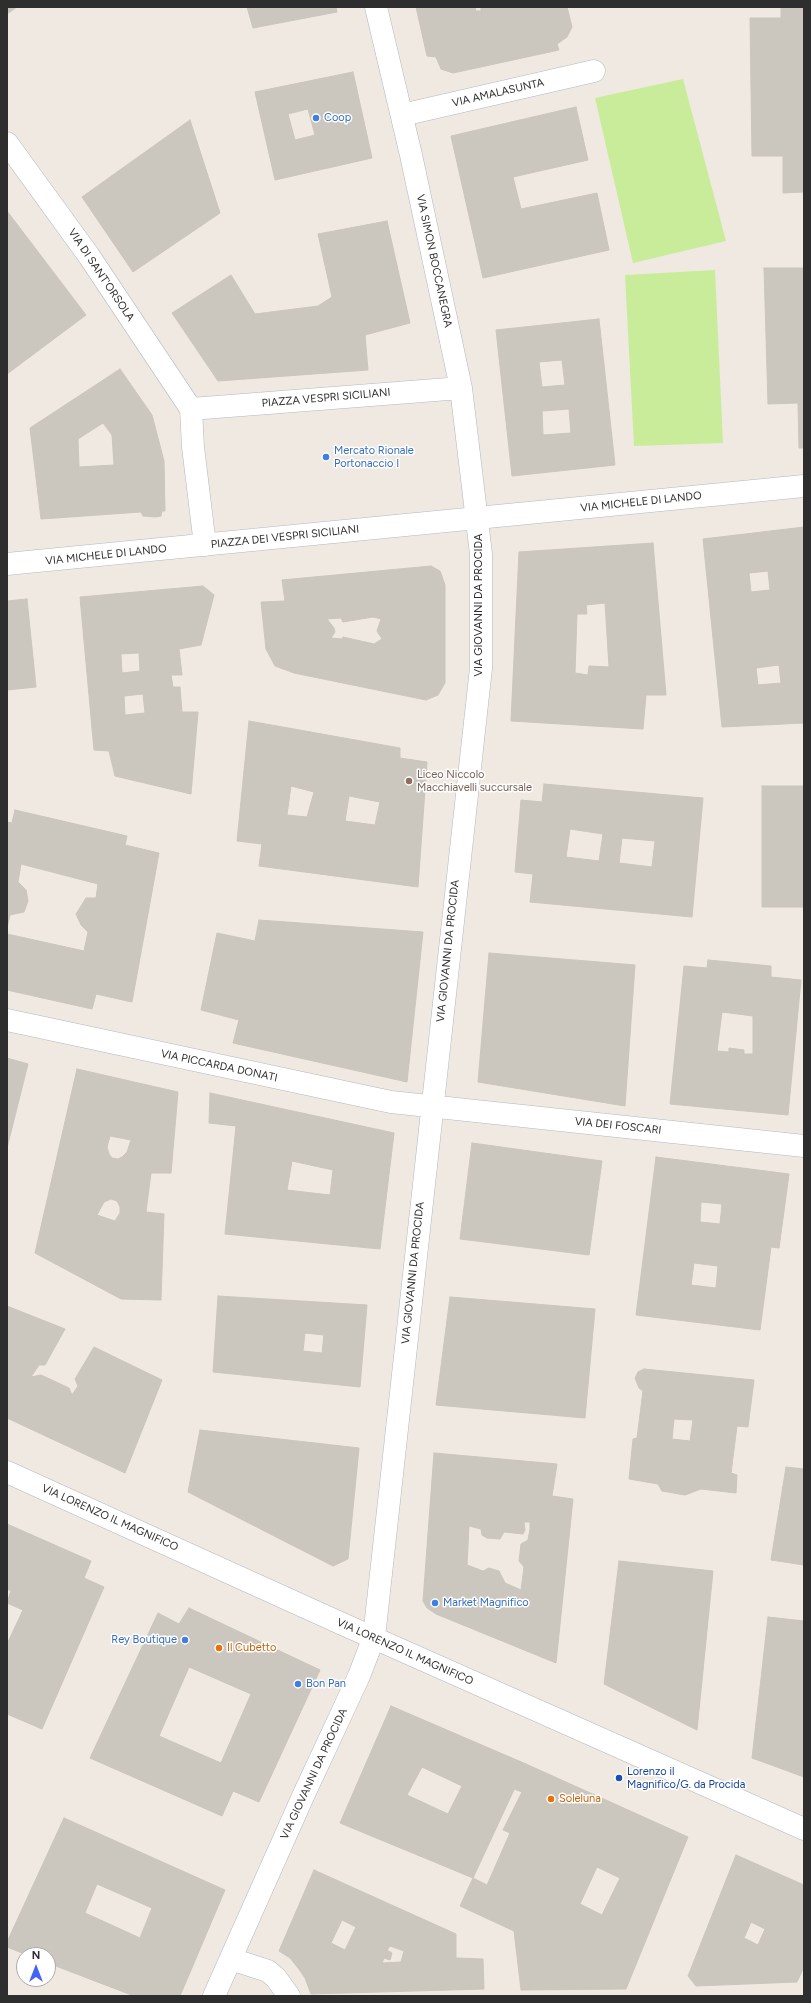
<!DOCTYPE html>
<style>
body{margin:0}
#map{position:relative;width:811px;height:2003px;overflow:hidden;background:#efe9e1;font-family:Figtree,sans-serif}
canvas{display:block}
.frame{position:absolute;inset:0;border:8px solid #2e2e2e;pointer-events:none}
.north{position:absolute;left:16px;top:1947px;width:40px;height:40px;box-sizing:border-box;background:#fff;border:1px solid #ababab;border-radius:50%;rotate:0deg;font-size:11px;font-weight:700;line-height:16px;text-align:center;color:#2e2e2e}
.north::after{content:'';display:block;margin:auto;width:14px;height:18px;background:#4264fb;clip-path:polygon(50% 0,100% 100%,50% 72%,0 100%)}
</style>
<div id="map">
<canvas width="811" height="2003"></canvas>
<div class="frame"></div>
<div class="north">N</div>
</div>
<script>
const context = document.querySelector('canvas').getContext('2d');
context.lineJoin = 'round';
function fillPath(path, color) {
  context.fillStyle = color;
  context.fill(path, 'evenodd');
}
function toPath(rows) {
  const path = new Path2D();
  for (const r of rows) {
    path.moveTo(r[0], r[1]);
    for (let i = 2; i < r.length; i += 2) path.lineTo(r[i], r[i + 1]);
  }
  return path;
}
function strokePath(path, color, width, dash) {
  context.strokeStyle = color;
  context.lineWidth = width;
  context.lineCap = dash ? 'butt' : 'round';
  context.setLineDash(dash || []);
  context.stroke(path);
}
function write(font, color, halo, rows, align = 'center') {
  context.font = font + ' Figtree,sans-serif';
  context.lineWidth = 3;
  context.setLineDash([]);
  context.textBaseline = 'middle';
  context.strokeStyle = halo;
  context.fillStyle = color;
  for (const [text, x, y, turn = 0] of rows) {
    context.save();
    context.translate(x, y);
    context.rotate((+turn || 0) * Math.PI / 180);
    context.textAlign = isNaN(turn) ? turn : align;
    if (halo) context.strokeText(text, 0, 0);
    context.fillText(text, 0, 0);
    context.restore();
  }
}
fillPath(toPath([
 [683,79,726,241,633,263,595,98],
 [715,270,723,443,634,446,625,275]
]), '#c9ec9a');
const building = toPath([
 [7,7,17,7,7,14,7,7],
 [247,7,336,7,337,12,253,28,247,7],
 [416,7,475,7,476,11,481,11,481,7,567,7,572,27,567,37,557,44,559,50,453,73,441,69,436,57,427,56,416,7],
 [781,7,804,7,804,192,783,193,783,156,752,156,750,18,781,18,781,7],
 [353,72,372,158,275,180,255,92,353,72],
 [308,109,315,135,295,140,288,114,308,109],
 [576,107,588,160,513,177,521,209,597,193,609,250,483,278,451,136,576,107],
 [190,120,220,213,133,272,82,197,190,120],
 [7,211,86,315,7,374,7,298,8,297,7,295,7,211],
 [387,221,410,323,365,335,368,370,218,381,172,313,231,275,255,314,318,306,332,297,318,234,387,221],
 [764,268,804,268,804,448,799,448,798,403,768,404,764,268],
 [599,319,615,465,512,476,496,330,599,319],
 [562,360,565,385,542,387,539,362,562,360],
 [569,409,571,433,543,435,542,411,569,409],
 [120,369,152,415,164,461,165,511,162,511,161,516,155,517,143,516,141,512,41,519,30,428,120,369],
 [103,423,112,435,114,465,79,467,78,439,103,423],
 [804,527,804,723,722,727,703,539,804,527],
 [768,571,770,590,751,592,749,573,768,571],
 [779,665,781,683,758,685,756,668,779,665],
 [653,543,666,695,646,695,643,729,511,721,519,552,653,543],
 [605,603,609,667,589,666,588,675,575,673,577,614,587,614,586,605,605,603],
 [431,566,440,571,445,585,445,683,438,695,426,700,294,673,275,666,266,649,261,602,285,601,282,580,431,566],
 [373,617,381,619,377,631,382,639,374,644,343,637,342,639,331,638,335,632,334,628,327,619,341,618,343,622,373,617],
 [203,586,214,595,201,645,179,649,182,675,171,675,173,687,180,687,182,712,198,712,191,794,115,776,109,751,94,750,80,597,203,586],
 [139,653,140,671,122,673,121,654,139,653],
 [143,694,145,713,125,715,124,696,143,694],
 [27,599,36,687,7,690,7,601,27,599],
 [249,721,400,748,400,758,427,762,418,887,259,866,262,844,237,841,249,721],
 [291,786,314,792,307,817,287,815,291,786],
 [349,796,380,802,375,825,345,821,349,796],
 [544,784,703,798,692,917,530,902,533,874,515,872,521,800,542,802,544,784],
 [570,829,603,834,599,861,566,857,570,829],
 [622,838,655,841,652,867,619,863,622,838],
 [762,786,804,786,804,907,762,907,762,786],
 [15,810,127,836,125,845,159,853,132,1002,96,994,92,1009,7,990,7,934,84,951,88,932,81,925,76,914,86,898,96,898,98,884,21,864,18,882,26,890,28,901,24,912,10,915,7,928,7,822,12,823,15,810],
 [259,920,423,932,407,1082,233,1043,239,1020,201,1010,217,933,255,941,259,920],
 [489,953,635,965,625,1106,478,1082,489,953],
 [708,960,771,966,771,977,801,980,788,1115,670,1104,684,966,707,968,708,960],
 [722,1012,753,1016,753,1054,744,1054,744,1050,729,1048,729,1052,717,1051,722,1012],
 [7,1058,28,1064,7,1148,7,1058],
 [77,1069,178,1092,171,1173,151,1173,146,1212,164,1214,161,1300,121,1299,35,1253,77,1069],
 [110,1136,131,1140,127,1152,122,1157,118,1159,112,1158,109,1154,107,1147,110,1136],
 [111,1199,117,1201,120,1207,120,1213,115,1221,97,1215,104,1202,111,1199],
 [210,1093,394,1133,380,1249,225,1234,236,1126,209,1123,210,1093],
 [292,1161,333,1170,330,1195,287,1190,292,1161],
 [472,1143,602,1161,589,1255,460,1239,472,1143],
 [656,1157,789,1174,779,1248,771,1247,760,1330,636,1315,656,1157],
 [701,1202,722,1204,720,1224,700,1222,701,1202],
 [694,1263,718,1266,716,1288,691,1285,694,1263],
 [218,1296,367,1305,360,1387,213,1372,218,1296],
 [305,1333,324,1335,322,1353,303,1351,305,1333],
 [450,1297,595,1309,585,1418,436,1405,450,1297],
 [7,1306,65,1329,45,1365,39,1365,31,1377,41,1375,69,1388,72,1395,78,1386,75,1379,94,1347,162,1380,125,1473,7,1418,7,1306],
 [644,1369,754,1380,748,1427,737,1426,731,1473,737,1475,736,1493,701,1489,685,1495,662,1491,658,1484,629,1479,633,1439,637,1438,643,1391,639,1388,635,1378,638,1372,644,1369],
 [674,1419,693,1420,690,1441,672,1439,674,1419],
 [200,1430,359,1448,348,1559,333,1566,188,1492,200,1430],
 [434,1453,557,1464,552,1496,573,1499,556,1663,436,1614,427,1608,423,1601,434,1453],
 [524,1522,530,1522,530,1529,528,1540,521,1544,519,1561,524,1567,521,1590,505,1583,499,1571,489,1568,483,1571,467,1565,469,1526,481,1529,482,1535,487,1538,500,1539,504,1532,523,1534,525,1530,524,1522],
 [786,1467,804,1469,804,1565,771,1560,786,1467],
 [7,1524,91,1561,84,1578,104,1587,42,1729,7,1714,7,1644,23,1610,7,1603,11,1591,7,1589,7,1524],
 [619,1561,713,1571,697,1730,604,1684,619,1561],
 [189,1608,320,1670,259,1802,233,1791,222,1816,90,1758,158,1613,179,1624,189,1608],
 [189,1667,251,1694,221,1763,159,1736,189,1667],
 [768,1617,804,1621,804,1777,752,1758,768,1617],
 [391,1706,526,1764,473,1878,340,1823,391,1706],
 [422,1767,462,1786,448,1814,407,1795,422,1767],
 [526,1764,688,1837,626,1989,521,1990,514,1931,460,1906,473,1878,487,1885,510,1833,503,1830,522,1792,514,1789,526,1764],
 [597,1867,620,1878,602,1915,580,1904,597,1867],
 [64,1818,225,1890,180,1996,134,1996,48,1963,48,1955,27,1955,7,1947,7,1942,64,1818],
 [97,1884,152,1908,140,1938,85,1913,97,1884],
 [736,1855,804,1885,804,1967,797,1982,696,1986,688,1976,736,1855],
 [751,1922,765,1929,758,1945,744,1938,751,1922],
 [314,1870,456,1934,456,1958,483,1959,484,1989,311,1994,305,1978,298,1968,290,1958,279,1951,314,1870],
 [342,1920,356,1927,345,1950,331,1943,342,1920],
 [390,1946,404,1951,401,1962,382,1963,384,1958,390,1960,392,1953,387,1950,390,1946]
]);
fillPath(building, '#cbc7bf');
strokePath(building, '#cbc5ba', 1);
const street = toPath([
 [402,115,594,71],
 [7,143,89,256,191,409],
 [191,409,461,388],
 [191,409,193,447,205,545],
 [7,564,804,486],
 [7,1020,391,1102,804,1146],
 [231,1959,268,1971,276,1978,289,1996],
 [214,1996,304,1794,359,1676,374,1637,481,668,481,554,461,388,411,155,376,7]
]);
const secondary = toPath([
 [7,1472,338,1622,804,1829]
]);
strokePath(street, '#b4b7c1', 23);
strokePath(secondary, '#b4b7c1', 23);
strokePath(street, '#fff', 22);
strokePath(secondary, '#fff', 22);
for (const [x, y, r, color] of [
 [316,118,4,"#3f7fe0"],
 [326,457,4,"#3f7fe0"],
 [409,781,4,"#8d6e63"],
 [435,1603,4,"#3f7fe0"],
 [185,1640,4,"#3f7fe0"],
 [219,1648,4,"#e8710a"],
 [298,1684,4,"#3f7fe0"],
 [619,1778,4,"#1a4fb4"],
 [551,1799,4,"#e8710a"]
]) {
  const dot = new Path2D();
  dot.arc(x, y, r, 0, 2 * Math.PI);
  context.fillStyle = color;
  context.fill(dot);
  strokePath(dot, '#fff', 1.5);
}
write('11px', '#2e2e2e', '#fff', [
 ["VIA AMALASUNTA",498,93,-13],
 ["VIA SIMON BOCCANEGRA",434,261,78],
 ["VIA DI SANT'ORSOLA",101,275,56],
 ["PIAZZA VESPRI SICILIANI",326,398,-5],
 ["VIA MICHELE DI LANDO",641,502,-6],
 ["PIAZZA DEI VESPRI SICILIANI",285,537,-6],
 ["VIA MICHELE DI LANDO",106,555,-6],
 ["VIA GIOVANNI DA PROCIDA",479,605,-90],
 ["VIA GIOVANNI DA PROCIDA",448,951,-84],
 ["VIA PICCARDA DONATI",219,1066,12],
 ["VIA DEI FOSCARI",618,1126,6],
 ["VIA GIOVANNI DA PROCIDA",413,1273,-84],
 ["VIA LORENZO IL MAGNIFICO",110,1518,24],
 ["VIA LORENZO IL MAGNIFICO",405,1652,24],
 ["VIA GIOVANNI DA PROCIDA",314,1774,-65]
]);
write('11px', '#366cbe', '#fff', [
 ["Coop",324,118],
 ["Mercato Rionale",334,451],
 ["Portonaccio I",334,464],
 ["Market Magnifico",443,1603],
 ["Rey Boutique",177,1640,"right"],
 ["Bon Pan",306,1684]
], 'left');
write('11px', '#785e54', '#fff', [
 ["Liceo Niccolo",417,775],
 ["Macchiavelli succursale",417,788]
], 'left');
write('11px', '#c56008', '#fff', [
 ["Il Cubetto",227,1648],
 ["Soleluna",559,1799]
], 'left');
write('11px', '#164399', '#fff', [
 ["Lorenzo il",627,1772],
 ["Magnifico/G. da Procida",627,1785]
], 'left');
</script>
